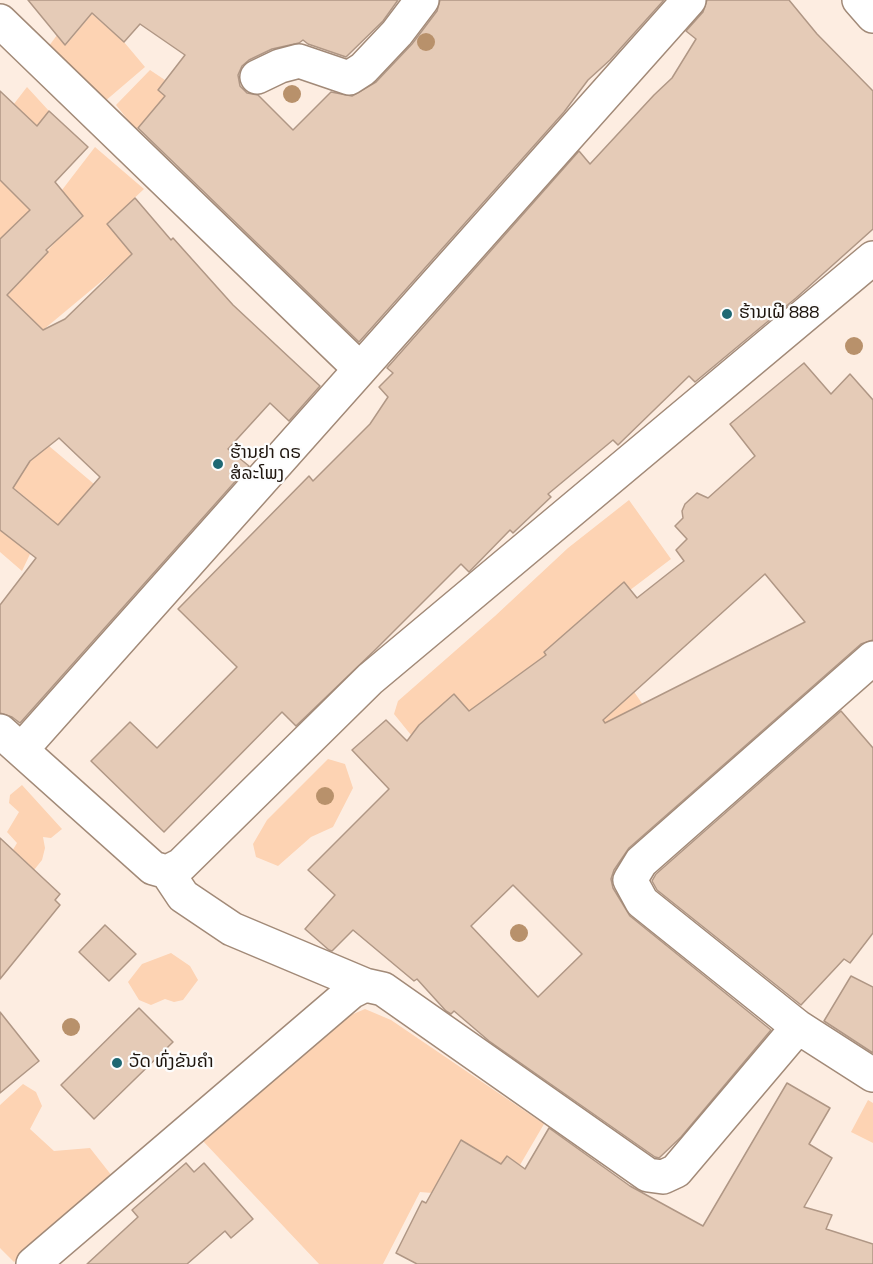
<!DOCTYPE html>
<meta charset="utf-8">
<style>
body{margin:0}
canvas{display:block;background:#fdede1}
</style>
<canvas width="873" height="1264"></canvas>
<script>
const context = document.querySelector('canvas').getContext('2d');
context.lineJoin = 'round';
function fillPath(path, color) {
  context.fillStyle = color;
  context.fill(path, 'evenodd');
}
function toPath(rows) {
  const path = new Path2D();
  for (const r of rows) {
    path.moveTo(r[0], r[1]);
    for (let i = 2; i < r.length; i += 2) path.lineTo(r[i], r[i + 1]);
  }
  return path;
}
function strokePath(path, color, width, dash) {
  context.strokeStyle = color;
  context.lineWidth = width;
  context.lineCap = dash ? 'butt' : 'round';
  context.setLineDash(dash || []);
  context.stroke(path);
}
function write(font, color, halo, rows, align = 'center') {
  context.font = font + ' "Titillium Web","Noto Sans Lao",sans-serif';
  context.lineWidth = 4.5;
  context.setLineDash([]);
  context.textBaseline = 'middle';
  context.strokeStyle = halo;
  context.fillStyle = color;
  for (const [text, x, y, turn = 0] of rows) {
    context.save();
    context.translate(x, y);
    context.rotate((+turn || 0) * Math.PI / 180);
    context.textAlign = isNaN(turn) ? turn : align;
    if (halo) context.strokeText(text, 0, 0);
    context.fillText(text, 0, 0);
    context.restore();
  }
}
fillPath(toPath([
 [92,14,124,42,145,67,104,102,49,46,57,35,66,45],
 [150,70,165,80,158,90,165,96,136,130,116,105],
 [27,87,49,111,19,148,0,122],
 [95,147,144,189,107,224,133,255,43,330,7,296,58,239,83,217,62,190],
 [0,180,30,210,0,239],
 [49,446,94,484,58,525,14,488,0,503,0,480,13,487,30,461],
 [629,500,671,559,609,606,595,607,544,652,628,683,650,715,613,740,507,713,411,735,394,714,398,701,495,616,568,548],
 [0,530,30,554,22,571,0,552],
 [328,759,345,764,353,788,333,827,311,837,278,866,256,857,253,844,267,820],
 [22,785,62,829,51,838,43,837,45,848,42,860,34,870,20,856,11,853,17,843,7,832,19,812,9,803,10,795],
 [171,953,190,966,198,980,183,1000,174,1002,165,999,151,1005,139,1000,128,982,142,964],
 [365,1009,391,1020,544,1124,520,1165,507,1156,492,1177,432,1193,420,1192,383,1264,319,1264,202,1140,339,1020],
 [23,1084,36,1092,42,1106,30,1129,54,1151,90,1148,112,1176,14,1262,0,1248,0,1105],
 [868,1100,873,1103,873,1143,851,1132]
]), '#fdd3b3');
const building = toPath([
 [28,0,398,0,383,21,346,57,308,44,303,40,299,43,272,49,249,60,242,66,238,75,240,86,247,93,258,95,293,130,331,92,352,96,376,82,412,44,437,11,440,0,664,0,610,60,588,80,564,112,359,342,138,128,165,96,158,90,185,55,140,24,124,42,92,13,65,45,28,0],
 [707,0,789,0,817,34,873,91,873,229,796,298,695,382,689,376,618,445,613,440,548,494,551,497,513,533,510,530,469,572,461,564,375,650,296,726,282,712,164,832,91,761,130,722,157,748,237,667,178,609,309,476,313,481,370,424,388,397,379,387,393,373,387,368,579,151,590,164,654,95,672,78,696,39,686,31,703,12,707,0],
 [0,91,37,126,49,111,88,147,55,182,83,216,46,250,48,252,7,295,43,330,65,319,132,254,107,224,135,198,171,240,173,238,233,305,320,386,289,421,270,403,228,449,249,466,20,723,12,717,0,713,0,605,36,558,0,530,0,239,30,210,0,180,0,91],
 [59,438,100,477,58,525,13,488,30,461,59,438],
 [804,363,831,394,850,374,873,400,873,640,861,644,629,848,614,870,611,879,613,888,630,916,771,1030,681,1137,659,1158,655,1157,489,1041,454,1011,451,1014,446,1011,417,979,414,981,353,930,332,951,329,950,305,929,335,895,308,870,389,789,352,750,386,720,407,741,419,725,454,694,469,711,546,655,544,652,624,582,637,598,684,561,676,550,687,539,675,526,683,518,682,511,685,504,697,493,708,498,755,456,730,424,804,363],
 [765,574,805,622,605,723,603,720,765,574],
 [513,885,582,954,538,997,471,926,513,885],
 [841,711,873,748,873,933,850,963,844,959,801,1005,657,890,652,881,656,874,841,711],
 [0,838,60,894,55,900,60,905,0,979,0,838],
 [105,925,136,954,109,981,79,952,105,925],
 [851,976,873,987,873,1053,824,1021,851,976],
 [139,1008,173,1042,94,1119,61,1085,139,1008],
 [0,1012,39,1061,0,1093,0,1012],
 [787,1083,830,1108,809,1144,832,1158,804,1207,832,1215,826,1229,873,1244,873,1264,417,1264,396,1253,422,1201,426,1203,461,1140,501,1164,507,1156,525,1169,549,1128,630,1186,703,1226,787,1083],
 [186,1163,194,1172,204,1163,253,1219,231,1238,225,1231,187,1264,87,1264,138,1217,132,1210,186,1163]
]);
fillPath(building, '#e5cbb7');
strokePath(building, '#b09785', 1.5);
const minor = toPath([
 [859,0,873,16],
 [0,21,359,368],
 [257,77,280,66,299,61,349,78,363,69,397,33,422,0],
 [873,658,641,862,630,880,642,902,798,1027,873,1075],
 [0,731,153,868,167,872,183,896,232,929,365,985,383,989,648,1175,663,1177,676,1171,798,1027],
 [22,749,689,0],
 [167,872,181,865,370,679,873,258],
 [33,1264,351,992,365,985]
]);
strokePath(minor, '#a28a78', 36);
strokePath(minor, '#fff', 33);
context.fillStyle = '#b8916b';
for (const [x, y] of [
 [426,42],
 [292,94],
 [854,346],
 [325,796],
 [519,933],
 [71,1027]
]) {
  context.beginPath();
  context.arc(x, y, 9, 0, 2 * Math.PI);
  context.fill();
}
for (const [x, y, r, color] of [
 [727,314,6,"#1e6873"],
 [218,464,6,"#1e6873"],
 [117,1063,6,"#1e6873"]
]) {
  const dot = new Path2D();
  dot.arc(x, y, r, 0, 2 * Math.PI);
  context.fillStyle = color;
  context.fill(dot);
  strokePath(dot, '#fdfdfd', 2);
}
write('18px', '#1e150e', '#fdfdfd', [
 ["ຮ້ານເຝີ 888",739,314],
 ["ຮ້ານຢາ ດຣ",230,454],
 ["ສໍລະໂພງ",230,475],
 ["ວັດ ທົ່ງຂັນຄຳ",129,1063]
], 'left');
</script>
